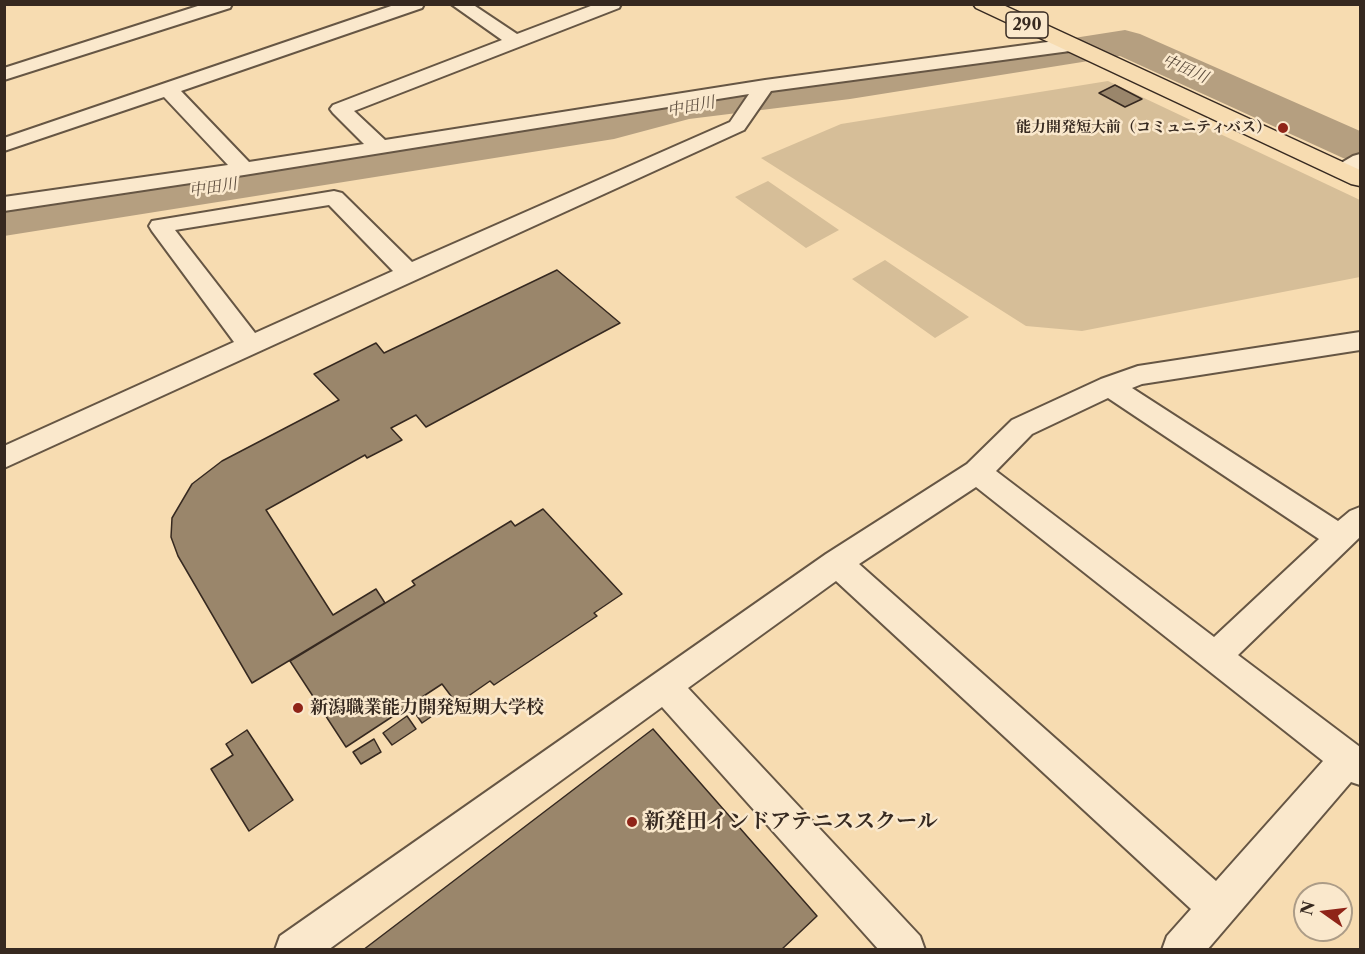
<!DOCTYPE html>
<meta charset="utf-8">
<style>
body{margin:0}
#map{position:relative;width:1365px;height:954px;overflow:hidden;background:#f7dcb1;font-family:"Libre Caslon Text",serif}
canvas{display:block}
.frame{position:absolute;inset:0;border:6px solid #362920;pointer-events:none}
.north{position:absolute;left:1293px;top:882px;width:60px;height:60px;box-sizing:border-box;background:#fae8cc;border:2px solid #ac9c87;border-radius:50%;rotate:284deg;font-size:16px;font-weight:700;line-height:24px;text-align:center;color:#362920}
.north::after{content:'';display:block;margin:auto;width:21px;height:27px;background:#8f2418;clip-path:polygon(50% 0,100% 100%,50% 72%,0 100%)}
</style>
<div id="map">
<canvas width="1365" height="954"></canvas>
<div class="frame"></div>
<div class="north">N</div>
</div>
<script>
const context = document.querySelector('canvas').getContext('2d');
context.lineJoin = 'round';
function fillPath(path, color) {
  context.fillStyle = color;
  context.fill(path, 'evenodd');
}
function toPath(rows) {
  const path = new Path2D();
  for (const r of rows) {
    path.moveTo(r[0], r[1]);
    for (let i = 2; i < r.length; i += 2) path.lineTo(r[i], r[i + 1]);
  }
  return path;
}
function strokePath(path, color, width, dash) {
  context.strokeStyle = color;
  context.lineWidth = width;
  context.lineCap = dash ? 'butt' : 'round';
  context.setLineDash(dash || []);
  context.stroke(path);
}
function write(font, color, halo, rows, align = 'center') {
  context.font = font + ' "Libre Caslon Text","Noto Serif JP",serif';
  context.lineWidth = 5;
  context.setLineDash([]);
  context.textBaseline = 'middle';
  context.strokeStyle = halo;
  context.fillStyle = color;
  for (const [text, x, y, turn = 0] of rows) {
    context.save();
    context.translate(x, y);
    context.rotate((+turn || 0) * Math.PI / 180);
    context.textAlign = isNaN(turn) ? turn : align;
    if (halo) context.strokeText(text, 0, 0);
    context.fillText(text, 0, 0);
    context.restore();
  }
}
fillPath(toPath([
 [1108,81,1360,200,1360,277,1082,331,1026,326,761,158,841,124],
 [768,181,839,230,806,248,735,197],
 [885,260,969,317,935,338,852,279]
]), '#d6be98');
fillPath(toPath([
 [1125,30,1140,34,1360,131,1360,162,1343,158,1120,56,850,99,689,119,614,139,4,236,4,205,613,111,688,92,850,73,1125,30]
]), '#b59f80');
const building = toPath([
 [1115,85,1142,99,1125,107,1099,93,1115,85],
 [557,270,620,323,426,427,416,415,391,428,402,440,367,458,365,455,266,510,333,615,376,589,385,603,252,683,178,556,171,537,172,518,192,484,222,461,339,400,314,374,376,343,384,353,557,270],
 [543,509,622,594,594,613,597,616,494,685,490,681,457,704,442,684,346,747,290,661,415,585,412,581,511,521,515,526,543,509],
 [433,700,441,710,422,723,415,713,433,700],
 [407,716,416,729,392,745,383,733,407,716],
 [653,729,817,916,781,950,363,950,653,729],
 [247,730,293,800,249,831,211,769,233,755,226,744,247,730],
 [374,739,381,752,361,764,353,752,374,739]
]);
fillPath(building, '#9a866b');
strokePath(building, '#362920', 1.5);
const street = toPath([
 [204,4,232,4,230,8,4,80,4,68,204,4],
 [397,4,424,4,422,8,181,91,249,162,364,144,333,113,330,109,333,105,502,40,451,4,472,4,517,34,596,4,621,4,619,8,354,111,385,140,765,80,1070,39,1077,41,1079,45,1077,49,1070,51,771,91,744,130,4,468,4,446,234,342,152,231,149,226,152,221,334,191,342,193,412,262,730,122,749,94,244,175,4,211,4,197,228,165,164,97,4,151,4,138,397,4],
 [329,205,393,271,255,333,175,230,329,205],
 [1360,154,1360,169,1352,176,1344,177,1336,176,1333,171,1336,166,1353,156,1360,154],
 [1360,332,1360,350,1142,384,1132,388,1338,521,1350,511,1360,507,1360,537,1238,655,1360,747,1360,785,1351,782,1207,950,1162,950,1167,936,1191,909,836,581,688,688,920,936,925,950,879,950,662,707,328,950,275,950,280,936,826,554,967,464,1012,420,1101,379,1138,366,1360,332],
 [1108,398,1319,539,1214,637,996,471,1032,434,1108,398],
 [976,487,1323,761,1216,881,859,564,976,487]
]);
const highway = toPath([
 [973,4,1001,4,1360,170,1360,186,1351,184,976,8,973,4]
]);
strokePath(street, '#665644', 4);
strokePath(highway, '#362920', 3);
fillPath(street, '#fae8cc');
fillPath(highway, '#f7dcb1');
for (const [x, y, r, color] of [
 [1283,128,6,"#8f2418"],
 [298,708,6,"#8f2418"],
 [632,822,6,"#8f2418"]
]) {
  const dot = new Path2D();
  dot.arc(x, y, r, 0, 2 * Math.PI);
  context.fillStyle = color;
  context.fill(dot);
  strokePath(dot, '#fae8cc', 2);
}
write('bold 15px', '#362920', '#fae8cc', [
 ["能力開発短大前（コミュニティバス）",1271,128]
], 'right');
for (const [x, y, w] of [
 [1027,25,42]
]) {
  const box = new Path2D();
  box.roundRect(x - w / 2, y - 13, w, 26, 4.5);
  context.fillStyle = '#fae8cc';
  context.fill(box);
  strokePath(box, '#362920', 1.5);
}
write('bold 16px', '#362920', null, [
 ["290",1027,25]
]);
write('italic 16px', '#5c4c3d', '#fae8cc', [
 ["中田川",1185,69,24],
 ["中田川",691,107,-11],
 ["中田川",213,188,-9]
]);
write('bold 18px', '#362920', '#fae8cc', [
 ["新潟職業能力開発短期大学校",310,708]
], 'left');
write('bold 21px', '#362920', '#fae8cc', [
 ["新発田インドアテニススクール",644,822]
], 'left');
</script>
